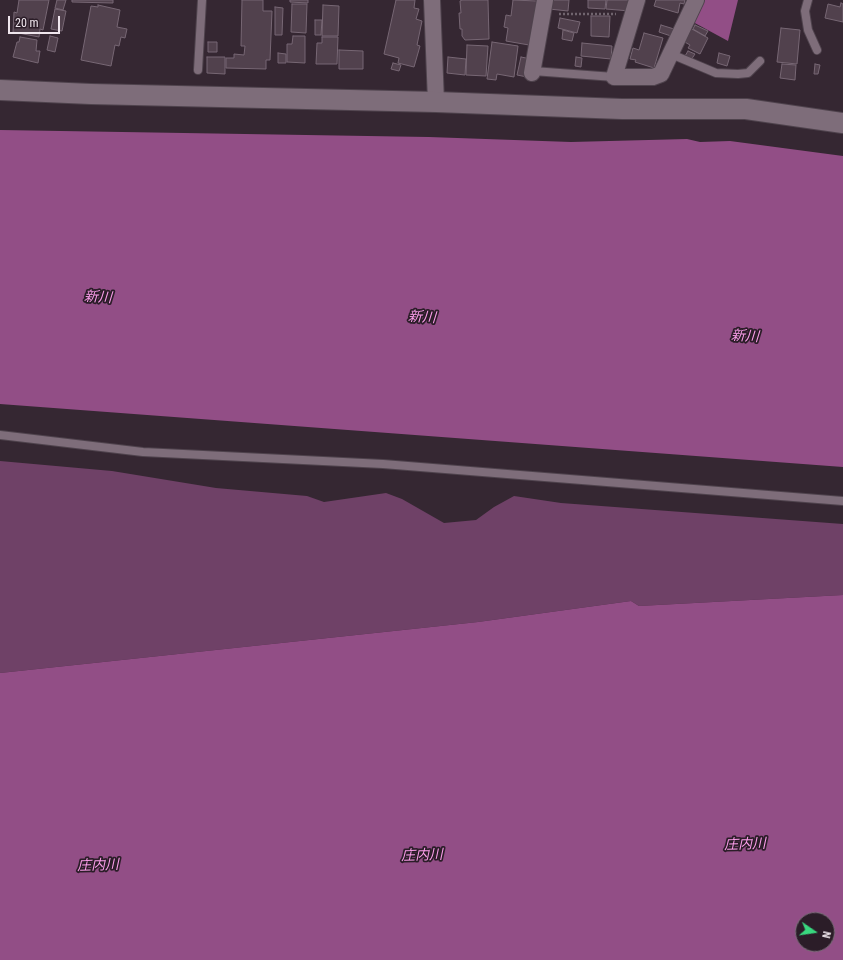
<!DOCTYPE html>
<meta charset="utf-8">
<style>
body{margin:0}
#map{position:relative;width:843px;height:960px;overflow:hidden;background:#352732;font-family:"Roboto Condensed",sans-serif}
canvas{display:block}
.north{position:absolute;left:795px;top:912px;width:40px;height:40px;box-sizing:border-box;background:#2b1d28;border:1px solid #796d77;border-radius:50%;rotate:103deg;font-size:11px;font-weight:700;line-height:16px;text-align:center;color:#efe6ed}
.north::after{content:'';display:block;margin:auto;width:14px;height:18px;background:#39d87f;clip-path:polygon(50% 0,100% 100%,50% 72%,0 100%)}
.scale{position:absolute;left:8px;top:16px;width:52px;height:18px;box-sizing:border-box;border:2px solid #efe6ed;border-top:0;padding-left:5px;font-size:12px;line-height:14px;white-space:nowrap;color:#efe6ed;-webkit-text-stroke:3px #2b1d28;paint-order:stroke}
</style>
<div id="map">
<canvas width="843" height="960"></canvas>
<div class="north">N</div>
<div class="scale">20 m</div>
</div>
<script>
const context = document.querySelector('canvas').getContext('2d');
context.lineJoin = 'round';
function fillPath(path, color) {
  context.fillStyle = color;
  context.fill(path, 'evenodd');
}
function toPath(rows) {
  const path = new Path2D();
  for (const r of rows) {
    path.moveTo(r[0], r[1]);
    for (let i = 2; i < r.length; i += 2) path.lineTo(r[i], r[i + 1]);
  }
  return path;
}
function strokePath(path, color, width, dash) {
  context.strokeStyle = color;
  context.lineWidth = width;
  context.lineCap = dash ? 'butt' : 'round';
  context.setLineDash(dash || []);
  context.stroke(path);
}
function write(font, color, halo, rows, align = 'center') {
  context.font = font + ' "Roboto Condensed","Noto Sans JP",sans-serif';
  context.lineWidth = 3.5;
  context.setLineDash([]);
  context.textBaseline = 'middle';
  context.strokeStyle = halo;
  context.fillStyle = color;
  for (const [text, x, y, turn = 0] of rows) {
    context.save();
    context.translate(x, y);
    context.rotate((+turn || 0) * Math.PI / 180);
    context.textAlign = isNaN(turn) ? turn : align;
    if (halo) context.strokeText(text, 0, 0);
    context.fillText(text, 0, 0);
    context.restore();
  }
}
fillPath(toPath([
 [0,461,112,471,216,488,307,496,324,502,386,493,402,499,444,523,476,520,494,507,514,496,561,503,843,524,843,595,639,606,631,601,478,622,0,673]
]), '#6f4167');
fillPath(toPath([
 [704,0,738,0,728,41,693,22],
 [0,130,429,137,571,142,687,139,700,142,730,141,843,156,843,467,0,404],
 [843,595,843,960,0,960,0,673,478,622,631,601,639,606],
 [803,920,827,920,827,944,803,944]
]), '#924e86');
const building = toPath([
 [19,0,49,0,43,30,40,29,39,37,13,32,14,12,17,13,19,0],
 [57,0,66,0,63,10,55,8,57,0],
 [72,0,113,0,113,3,72,2,72,0],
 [242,0,263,0,263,11,272,11,270,60,266,60,266,69,226,68,226,58,234,58,234,54,244,55,245,46,241,46,242,0],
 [290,0,308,0,308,3,290,2,290,0],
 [396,0,415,0,414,8,419,9,416,19,422,21,417,45,420,46,414,67,398,63,399,58,384,54,396,0],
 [462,0,488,0,489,39,465,40,462,36,462,29,460,29,459,13,461,13,460,1,462,0],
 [513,0,537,1,529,45,506,41,508,28,504,27,506,15,511,16,513,0],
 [550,0,569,0,568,11,549,9,550,0],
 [588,0,606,0,605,9,588,8,588,0],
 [607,0,631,0,630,11,606,9,607,0],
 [656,0,685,0,684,4,680,3,678,13,654,6,656,0],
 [841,3,843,4,843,22,825,18,828,4,840,7,841,3],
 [292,4,307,4,306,33,291,32,292,4],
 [98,5,120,10,117,27,127,29,125,38,121,37,119,46,115,45,111,66,81,60,91,6,98,7,98,5],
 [323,5,339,6,338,36,322,36,323,5],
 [275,7,283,8,282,35,275,35,275,7],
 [55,9,66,11,62,31,51,29,55,9],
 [591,16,610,16,609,37,591,36,591,16],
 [560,18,580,22,577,33,558,28,560,18],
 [315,20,322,20,321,35,315,35,315,20],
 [661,25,674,29,671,36,659,32,661,25],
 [695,25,708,31,705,36,693,29,695,25],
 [690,28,708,38,700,54,688,48,690,45,683,41,690,28],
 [781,28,800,30,797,64,777,62,781,28],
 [563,30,574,33,572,41,562,39,563,30],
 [644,33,663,38,654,68,635,62,636,60,630,59,633,48,639,50,644,33],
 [50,36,58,38,55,52,47,50,50,36],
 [293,36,305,36,305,63,287,62,287,44,292,44,293,36],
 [20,37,37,40,36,51,40,51,38,63,13,57,17,42,19,42,20,37],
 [322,37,338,37,337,64,316,64,317,43,322,43,322,37],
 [208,42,217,42,217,52,208,52,208,42],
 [492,42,518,46,514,77,497,74,496,80,487,79,492,42],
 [582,43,612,46,611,59,581,56,582,43],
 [467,45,488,46,486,76,466,75,467,45],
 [339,50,363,51,363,69,339,69,339,50],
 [688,51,695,54,691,60,685,56,688,51],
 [278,53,286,54,286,63,278,63,278,53],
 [719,53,730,56,727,66,717,63,719,53],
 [207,57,225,57,225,74,207,73,207,57],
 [448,57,466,59,465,75,447,73,448,57],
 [521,57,531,59,527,77,517,75,521,57],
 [576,57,582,58,581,67,575,66,576,57],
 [393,63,401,65,399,71,391,69,393,63],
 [782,64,796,65,795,80,780,78,782,64],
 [815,64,820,65,818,74,814,74,815,64]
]);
fillPath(building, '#51414d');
strokePath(building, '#776774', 1);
const service = toPath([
 [808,0,805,11,808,30,817,50],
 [671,54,716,73,738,74,748,73,760,61],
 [198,70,202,0],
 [533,71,614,77],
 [0,435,143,452,383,464,843,501]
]);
const minor = toPath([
 [432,0,436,102],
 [637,0,614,77,653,77,661,74,696,0],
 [532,73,545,0]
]);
const tertiary = toPath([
 [0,90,91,94,436,102,622,109,746,109,843,123]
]);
strokePath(service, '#4f434d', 10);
strokePath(minor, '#4f434d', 18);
strokePath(tertiary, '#4f434d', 22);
strokePath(toPath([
 [559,14,616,14]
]), '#70646e', 2.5, [2, 2]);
strokePath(service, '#7e6d7a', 8);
strokePath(minor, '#7e6d7a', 16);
strokePath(tertiary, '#7e6d7a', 20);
write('italic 14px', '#fc9eeb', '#2b1d28', [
 ["新川",98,298,3],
 ["新川",422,318,3],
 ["新川",745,337,3],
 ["庄内川",745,845,-2],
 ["庄内川",422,856,-2],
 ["庄内川",98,866,-2]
]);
</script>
